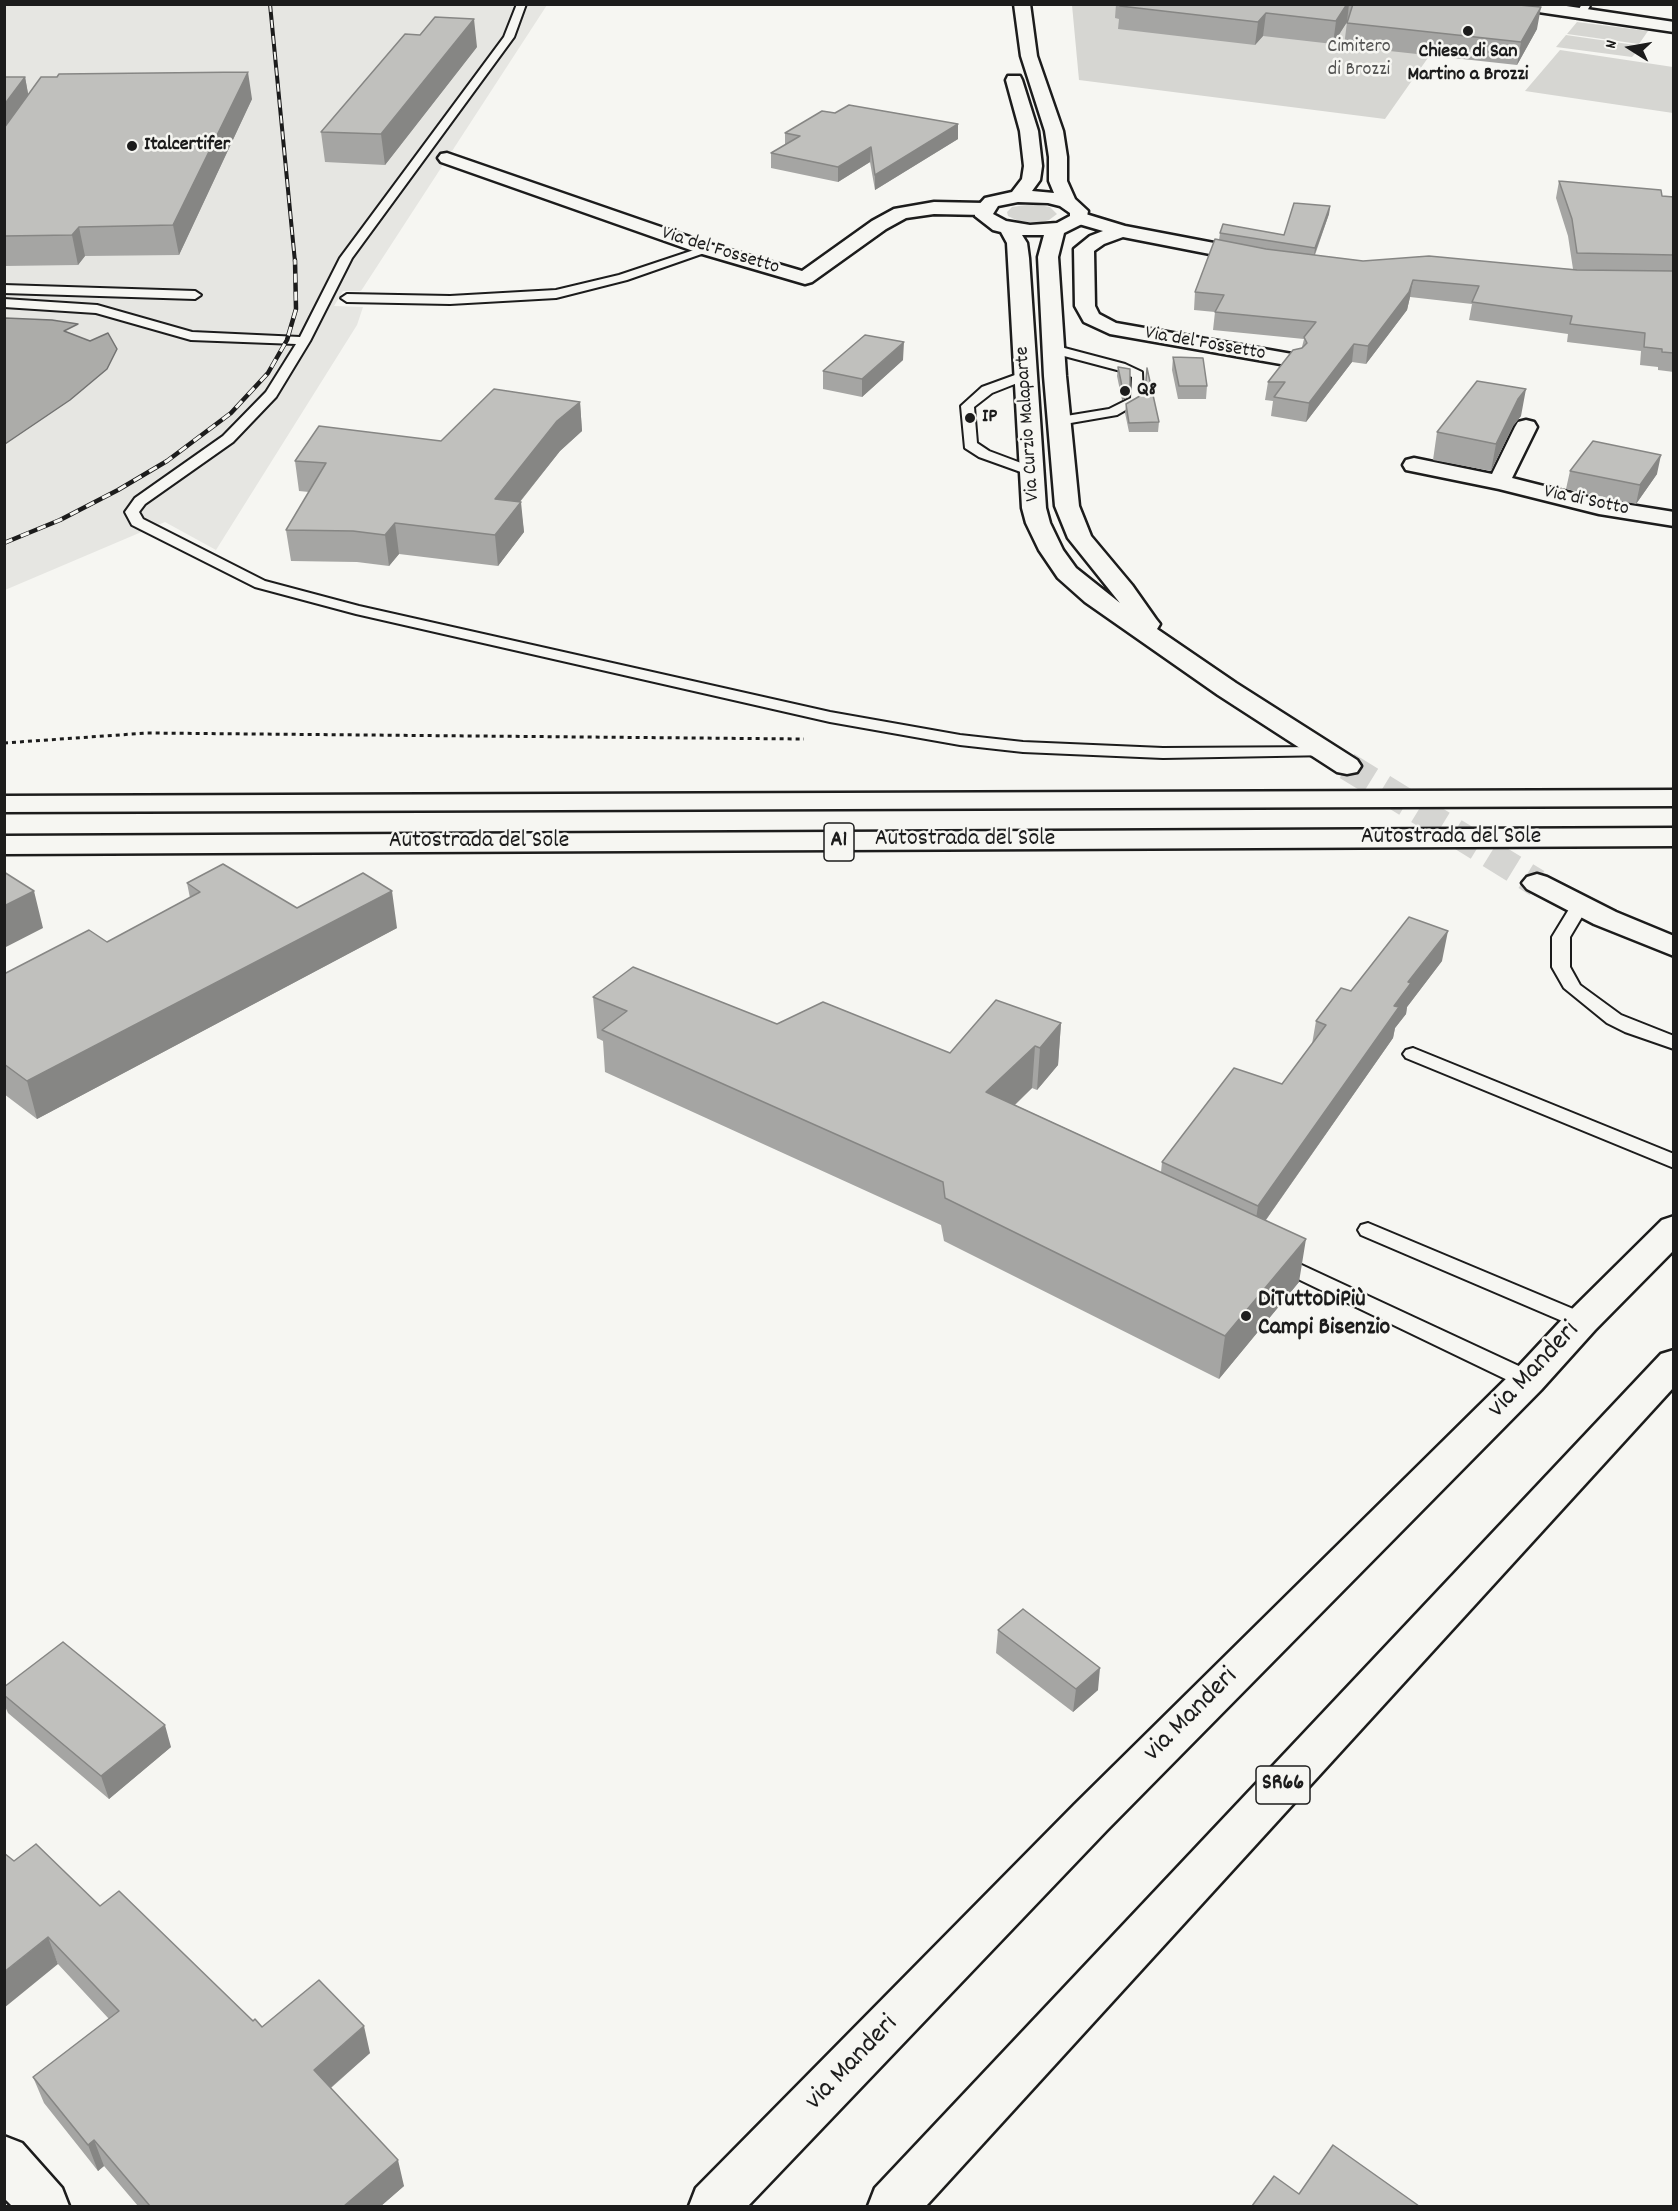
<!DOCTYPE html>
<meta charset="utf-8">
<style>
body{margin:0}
#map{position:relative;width:1678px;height:2211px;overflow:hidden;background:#f6f6f2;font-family:Dekko,sans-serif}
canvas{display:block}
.frame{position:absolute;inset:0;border:6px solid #1c1c1c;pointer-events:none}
.north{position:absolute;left:1600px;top:18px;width:60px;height:60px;-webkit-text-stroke:4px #f6f6f2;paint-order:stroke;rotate:281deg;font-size:16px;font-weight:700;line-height:24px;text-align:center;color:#1c1c1c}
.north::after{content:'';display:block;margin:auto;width:21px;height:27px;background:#1c1c1c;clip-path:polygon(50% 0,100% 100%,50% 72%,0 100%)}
</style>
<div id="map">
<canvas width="1678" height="2211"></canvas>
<div class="frame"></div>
<div class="north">N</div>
</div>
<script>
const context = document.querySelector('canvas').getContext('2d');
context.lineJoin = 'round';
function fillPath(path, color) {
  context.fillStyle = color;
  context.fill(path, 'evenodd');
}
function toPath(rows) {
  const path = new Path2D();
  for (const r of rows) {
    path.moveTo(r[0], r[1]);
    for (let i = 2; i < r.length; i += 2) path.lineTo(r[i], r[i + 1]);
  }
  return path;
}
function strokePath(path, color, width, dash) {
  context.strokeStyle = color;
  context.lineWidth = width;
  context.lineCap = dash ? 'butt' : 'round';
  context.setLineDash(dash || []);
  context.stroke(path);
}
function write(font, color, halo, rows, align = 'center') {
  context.font = font + ' Dekko,sans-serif';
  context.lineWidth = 5;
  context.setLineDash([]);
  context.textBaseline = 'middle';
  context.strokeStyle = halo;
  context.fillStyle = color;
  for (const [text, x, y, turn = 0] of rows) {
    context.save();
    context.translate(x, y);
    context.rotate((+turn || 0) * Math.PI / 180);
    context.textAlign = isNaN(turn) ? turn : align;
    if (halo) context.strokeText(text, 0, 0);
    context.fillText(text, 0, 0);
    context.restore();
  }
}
fillPath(toPath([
 [5,5,547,5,361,291,343,291,334,306,363,307,357,325,216,550,165,522,5,590]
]), '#e6e6e2');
fillPath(toPath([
 [1072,5,1465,5,1385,119,1079,80],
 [1577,22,1648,31,1639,44,1567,34],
 [1566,35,1642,46,1632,57,1556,47],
 [1560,50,1673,67,1673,113,1525,91],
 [1033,204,1050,207,1057,214,1049,220,1038,223,1018,221,1008,216,1007,212,1012,207]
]), '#d6d6d2');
const water = toPath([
 [5,318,52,320,78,324,64,331,90,341,108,333,117,349,107,369,70,400,5,444,5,318]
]);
fillPath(water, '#acaca9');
strokePath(water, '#727271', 1.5);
strokePath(toPath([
 [1347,766,1537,883]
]), '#d5d5d2', 28, [28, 14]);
const service = toPath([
 [517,4,526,4,514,37,352,258,310,341,276,397,233,442,145,504,139,512,143,519,265,581,359,606,830,712,960,735,1023,742,1163,748,1326,747,1334,752,1332,755,1163,758,1023,752,960,745,830,722,356,614,255,587,132,525,125,512,135,498,223,436,266,392,296,344,191,340,96,313,4,307,4,299,97,305,192,332,300,337,340,258,504,37,517,4],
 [1582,4,1591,4,1584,16,1581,17,1576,14,1582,4],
 [706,246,712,249,710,251,627,280,556,298,450,304,347,302,341,298,347,294,450,296,556,290,619,275,706,246],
 [4,285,195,291,201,295,195,299,4,293,4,285],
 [1053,345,1125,364,1142,372,1143,400,1117,415,1059,425,1054,424,1052,421,1054,418,1109,409,1131,398,1132,377,1117,370,1049,352,1047,349,1049,346,1053,345],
 [1026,371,1030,372,1032,375,1030,378,992,393,974,407,977,443,989,451,1037,469,1039,472,1032,476,979,457,965,448,961,406,982,387,1026,371],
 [1580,900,1586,901,1589,905,1570,937,1570,967,1580,985,1621,1015,1674,1036,1674,1049,1625,1032,1607,1023,1564,988,1552,967,1552,937,1574,901,1580,900],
 [1413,1048,1674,1154,1674,1168,1406,1058,1403,1054,1406,1050,1413,1048],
 [1368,1223,1590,1316,1593,1321,1590,1326,1582,1329,1574,1326,1361,1235,1358,1230,1361,1225,1368,1223],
 [1278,1254,1536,1374,1539,1380,1536,1386,1528,1388,1520,1386,1271,1266,1268,1261,1271,1256,1278,1254]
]);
const minor = toPath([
 [1511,4,1553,4,1674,22,1674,32,1518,9,1511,4],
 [447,153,713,245,802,271,872,221,894,209,934,202,984,203,991,205,993,209,991,213,984,215,934,214,906,218,886,229,812,282,805,284,699,253,441,162,438,158,441,154,447,153],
 [1079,212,1125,226,1256,251,1263,253,1266,257,1263,261,1256,263,1123,237,1104,244,1094,251,1095,306,1099,314,1116,323,1292,354,1299,356,1303,360,1299,364,1292,366,1110,334,1084,322,1075,306,1074,249,1090,236,1103,231,1072,222,1070,218,1072,214,1079,212],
 [1526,420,1534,422,1537,427,1512,478,1599,500,1674,512,1674,526,1599,514,1499,489,1406,470,1403,465,1406,460,1414,458,1492,474,1515,427,1518,422,1526,420],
 [1674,1216,1674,1250,1595,1330,1541,1390,1107,1830,748,2206,689,2206,696,2188,1075,1804,1515,1370,1569,1312,1662,1220,1674,1216],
 [4,2136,22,2143,62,2188,69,2206,12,2206,4,2198,4,2136]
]);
const tertiary = toPath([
 [1014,4,1030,4,1037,56,1063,131,1067,157,1067,181,1075,199,1088,211,1086,222,1064,233,1058,257,1066,376,1079,506,1091,536,1132,585,1156,619,1160,624,1157,629,1236,683,1357,760,1361,766,1357,772,1347,774,1337,772,1218,695,1085,602,1058,578,1039,550,1026,523,1022,508,1007,243,1001,232,993,230,975,216,975,209,985,198,1012,192,1022,179,1024,166,1020,131,1006,80,1008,76,1020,76,1022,80,1038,131,1042,166,1040,180,1032,191,1054,193,1049,181,1049,157,1045,131,1021,56,1014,4],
 [1018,202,1048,203,1060,206,1070,213,1070,216,1057,223,1030,225,1006,221,993,214,998,206,1018,202],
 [1022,235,1044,235,1038,257,1044,376,1055,506,1068,538,1120,603,1076,568,1063,550,1050,523,1046,508,1029,258,1027,243,1022,235],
 [1537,874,1547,877,1616,912,1674,936,1674,956,1594,924,1527,889,1522,883,1527,877,1537,874]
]);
const primary = toPath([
 [1674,1350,1674,1387,926,2206,868,2206,875,2188,1661,1354,1674,1350]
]);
const motorway = toPath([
 [1674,790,1674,806,4,812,4,796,1674,790],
 [1674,828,1674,846,4,854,4,836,1674,828]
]);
strokePath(service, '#1c1c1c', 4);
strokePath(minor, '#1c1c1c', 5);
strokePath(tertiary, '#1c1c1c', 5);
strokePath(primary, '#1c1c1c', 5);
strokePath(motorway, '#1c1c1c', 5);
strokePath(toPath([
 [4,743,147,733,804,739]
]), '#1c1c1c', 3, [4, 4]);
fillPath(service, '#f6f6f2');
fillPath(minor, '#f6f6f2');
fillPath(tertiary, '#f6f6f2');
fillPath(primary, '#f6f6f2');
fillPath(motorway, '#f6f6f2');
const railFar1 = toPath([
 [270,4,295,262]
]);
const rail = toPath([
 [4,543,60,520,118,490,167,461,231,413,268,373,287,340,296,309,295,260]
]);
strokePath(railFar1, '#1c1c1c', 4);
strokePath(rail, '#1c1c1c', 4.5);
strokePath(railFar1, '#f6f6f2', 2, [8]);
strokePath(rail, '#f6f6f2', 3, [9]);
fillPath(toPath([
 [1116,4,1508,4,1537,29,1517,65,1344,46,1347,22,1333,44,1263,36,1255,45,1118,29,1119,19,1115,18],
 [477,47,385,165,325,162,321,132],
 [4,77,25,77,28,94,252,99,179,255,85,256,78,265,4,266],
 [785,133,958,139,875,190,870,162,838,182,771,168,771,153,785,145],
 [1559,181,1662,196,1674,197,1674,372,1658,370,1658,367,1640,365,1641,351,1567,342,1568,334,1469,320,1472,304,1410,297,1407,310,1366,364,1352,362,1306,422,1271,416,1273,401,1265,400,1268,382,1302,347,1304,339,1213,330,1215,312,1194,310,1195,292,1219,240,1220,233,1284,235,1330,206,1329,214,1315,255,1363,261,1573,269,1568,236,1556,198],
 [1173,357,1207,386,1206,399,1178,399,1172,370],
 [903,360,862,397,823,389,823,371],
 [1118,367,1129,397,1122,400,1117,376],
 [580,402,582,431,560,451,520,502,524,532,498,566,399,554,389,566,357,562,291,561,286,530,309,492,299,491,295,461,441,441],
 [1126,404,1159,422,1158,432,1129,432,1125,413],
 [1521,416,1513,426,1491,471,1433,460,1437,432],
 [1570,471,1657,474,1636,504,1566,489],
 [187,883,297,908,397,928,37,1119,4,1094,4,974,107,942,190,898],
 [1442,961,1407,1007,1406,1014,1395,1028,1393,1038,1266,1220,1299,1282,1219,1379,944,1241,941,1225,605,1072,603,1041,597,1038,593,997,777,1024,950,1053,1061,1023,1058,1065,1037,1090,1032,1088,1015,1105,1161,1172,1162,1162,1282,1084,1312,1044,1316,1021,1351,991],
 [998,1630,1098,1690,1073,1712,996,1653],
 [4,1687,171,1747,109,1799,8,1713,4,1704],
 [14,1861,100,1906,262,2027,370,2053,331,2088,404,2186,381,2206,138,2206,104,2166,98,2171,44,2103,33,2077,109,2019,58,1964]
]), '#a5a5a3');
fillPath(toPath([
 [1347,4,1349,4,1347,22,1333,44,1336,21],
 [1541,7,1537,29,1517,65,1521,42],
 [1266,13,1263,36,1255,45,1258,22],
 [474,19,477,47,385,165,381,134],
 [248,72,252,99,179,255,173,225],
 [25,77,30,104,4,140,4,105],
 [958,124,958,139,875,190,875,175],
 [871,147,870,162,838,182,838,167],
 [1330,206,1329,214,1314,256,1315,248],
 [79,227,85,256,78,265,72,235],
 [1413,280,1410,297,1407,310,1366,364,1368,346],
 [904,342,903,360,862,397,862,379],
 [1354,344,1352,362,1306,422,1309,403],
 [1130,387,1129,397,1122,400,1123,391],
 [1526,389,1521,416,1513,426,1491,471,1496,444,1518,399],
 [580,402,582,431,560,451,498,529,495,499,557,421],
 [1661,455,1657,474,1636,504,1640,485],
 [521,502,524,532,498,566,495,535],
 [395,523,399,554,389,566,385,535],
 [34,891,43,928,4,948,4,906],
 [392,891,397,928,37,1119,27,1081],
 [1448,931,1442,961,1407,1007,1406,1014,1395,1028,1393,1038,1253,1238,1258,1206,1394,1006,1408,982],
 [1061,1023,1058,1065,1037,1090,1040,1048],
 [1035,1046,1032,1088,984,1134,986,1092],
 [1306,1239,1299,1282,1219,1379,1225,1336],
 [1100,1668,1098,1690,1073,1712,1076,1689],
 [165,1725,171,1747,109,1799,101,1776],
 [48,1937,58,1964,4,2008,4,1972],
 [364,2026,370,2053,321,2096,314,2070],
 [94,2140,104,2166,98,2171,88,2145],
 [398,2160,404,2186,381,2206,344,2206]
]), '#868684');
const building = toPath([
 [1122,4,1347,4,1336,21,1266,13,1258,22,1120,6,1122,4],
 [1353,4,1508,4,1541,7,1521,42,1347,23,1353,4],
 [435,17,474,19,381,134,321,132,405,34,420,35,435,17],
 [248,72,173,225,79,227,72,235,4,236,4,128,41,77,57,77,59,74,248,72],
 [4,77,25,77,4,105,4,77],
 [849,105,958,124,875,175,871,147,838,167,771,153,800,136,785,133,822,111,835,113,849,105],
 [1559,181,1661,190,1662,196,1674,197,1674,255,1577,253,1572,219,1559,181],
 [1294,203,1330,206,1315,248,1220,233,1223,224,1284,235,1294,203],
 [1215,239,1266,249,1363,261,1429,256,1577,270,1674,271,1674,353,1662,352,1662,349,1644,347,1645,333,1570,324,1572,316,1472,302,1479,286,1413,280,1409,292,1368,346,1354,344,1309,403,1274,397,1285,382,1268,382,1293,350,1302,348,1307,343,1304,337,1316,322,1215,312,1224,295,1195,292,1215,239],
 [865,335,904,342,862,379,823,371,865,335],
 [1173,357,1203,358,1207,386,1179,386,1173,357],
 [1118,367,1130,369,1130,387,1123,391,1118,367],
 [1147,368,1159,422,1129,423,1126,404,1145,393,1147,368],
 [1477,381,1526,389,1518,399,1496,444,1437,432,1477,381],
 [494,389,580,402,557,421,495,499,521,502,495,535,395,523,385,535,353,531,286,530,326,463,295,461,319,426,441,441,494,389],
 [1593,441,1661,455,1640,485,1570,471,1593,441],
 [223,864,297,908,363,873,392,891,27,1081,4,1064,4,974,89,930,107,942,200,892,187,883,223,864],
 [4,872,34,891,4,906,4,872],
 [1409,917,1448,931,1408,982,1411,983,1394,1006,1399,1007,1258,1206,1162,1162,1234,1068,1282,1084,1326,1025,1316,1021,1341,988,1351,991,1409,917],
 [633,967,777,1024,823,1002,950,1053,996,1000,1061,1023,1040,1048,1035,1046,986,1092,1306,1239,1225,1336,945,1198,943,1182,602,1030,627,1011,593,997,633,967],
 [1023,1609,1100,1668,1076,1689,998,1630,1023,1609],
 [63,1642,165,1725,101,1776,4,1695,4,1687,63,1642],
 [36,1844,100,1906,119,1891,253,2021,255,2019,262,2027,319,1980,364,2026,314,2070,398,2160,344,2206,150,2206,94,2140,88,2145,33,2077,119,2011,48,1937,4,1972,4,1853,14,1861,36,1844],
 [1333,2145,1419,2206,1252,2206,1274,2176,1299,2194,1333,2145]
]);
fillPath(building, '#c0c0bd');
strokePath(building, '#868684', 1.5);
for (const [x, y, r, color] of [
 [1468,31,6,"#1c1c1c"],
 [132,146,6,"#1c1c1c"],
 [1125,391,6,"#1c1c1c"],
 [970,418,6,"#1c1c1c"],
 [1246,1316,6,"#1c1c1c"]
]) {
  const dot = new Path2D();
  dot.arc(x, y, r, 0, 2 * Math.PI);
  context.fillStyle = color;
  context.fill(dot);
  strokePath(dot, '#f6f6f2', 2);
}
write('20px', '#545453', '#f6f6f2', [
 ["Cimitero",1359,48],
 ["di Brozzi",1359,71]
]);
write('bold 20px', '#1c1c1c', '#f6f6f2', [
 ["Chiesa di San",1468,53,"center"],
 ["Martino a Brozzi",1468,76,"center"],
 ["Italcertifer",144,146],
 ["Q8",1137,391],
 ["IP",982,418]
], 'left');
write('20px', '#1c1c1c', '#f6f6f2', [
 ["Via del Fossetto",720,252,17],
 ["Via del Fossetto",1205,345,10],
 ["Via Curzio Malaparte",1029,424,-94],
 ["Via di Sotto",1586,502,12]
]);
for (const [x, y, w] of [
 [839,842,30],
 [1283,1785,54]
]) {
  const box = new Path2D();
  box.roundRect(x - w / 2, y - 19, w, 38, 4.5);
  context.fillStyle = '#f6f6f2';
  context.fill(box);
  strokePath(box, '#1c1c1c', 1.5);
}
write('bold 22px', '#1c1c1c', null, [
 ["A1",839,842],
 ["SR66",1283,1785]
]);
write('24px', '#1c1c1c', '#f6f6f2', [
 ["Autostrada del Sole",1451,839],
 ["Autostrada del Sole",965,841],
 ["Autostrada del Sole",479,843]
]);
write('bold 24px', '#1c1c1c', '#f6f6f2', [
 ["DiTuttoDiPiù",1258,1302],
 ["Campi Bisenzio",1258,1330]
], 'left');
write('28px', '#1c1c1c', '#f6f6f2', [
 ["via Manderi",1535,1371,-47],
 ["via Manderi",1192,1716,-45],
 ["via Manderi",853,2064,-46]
]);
</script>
